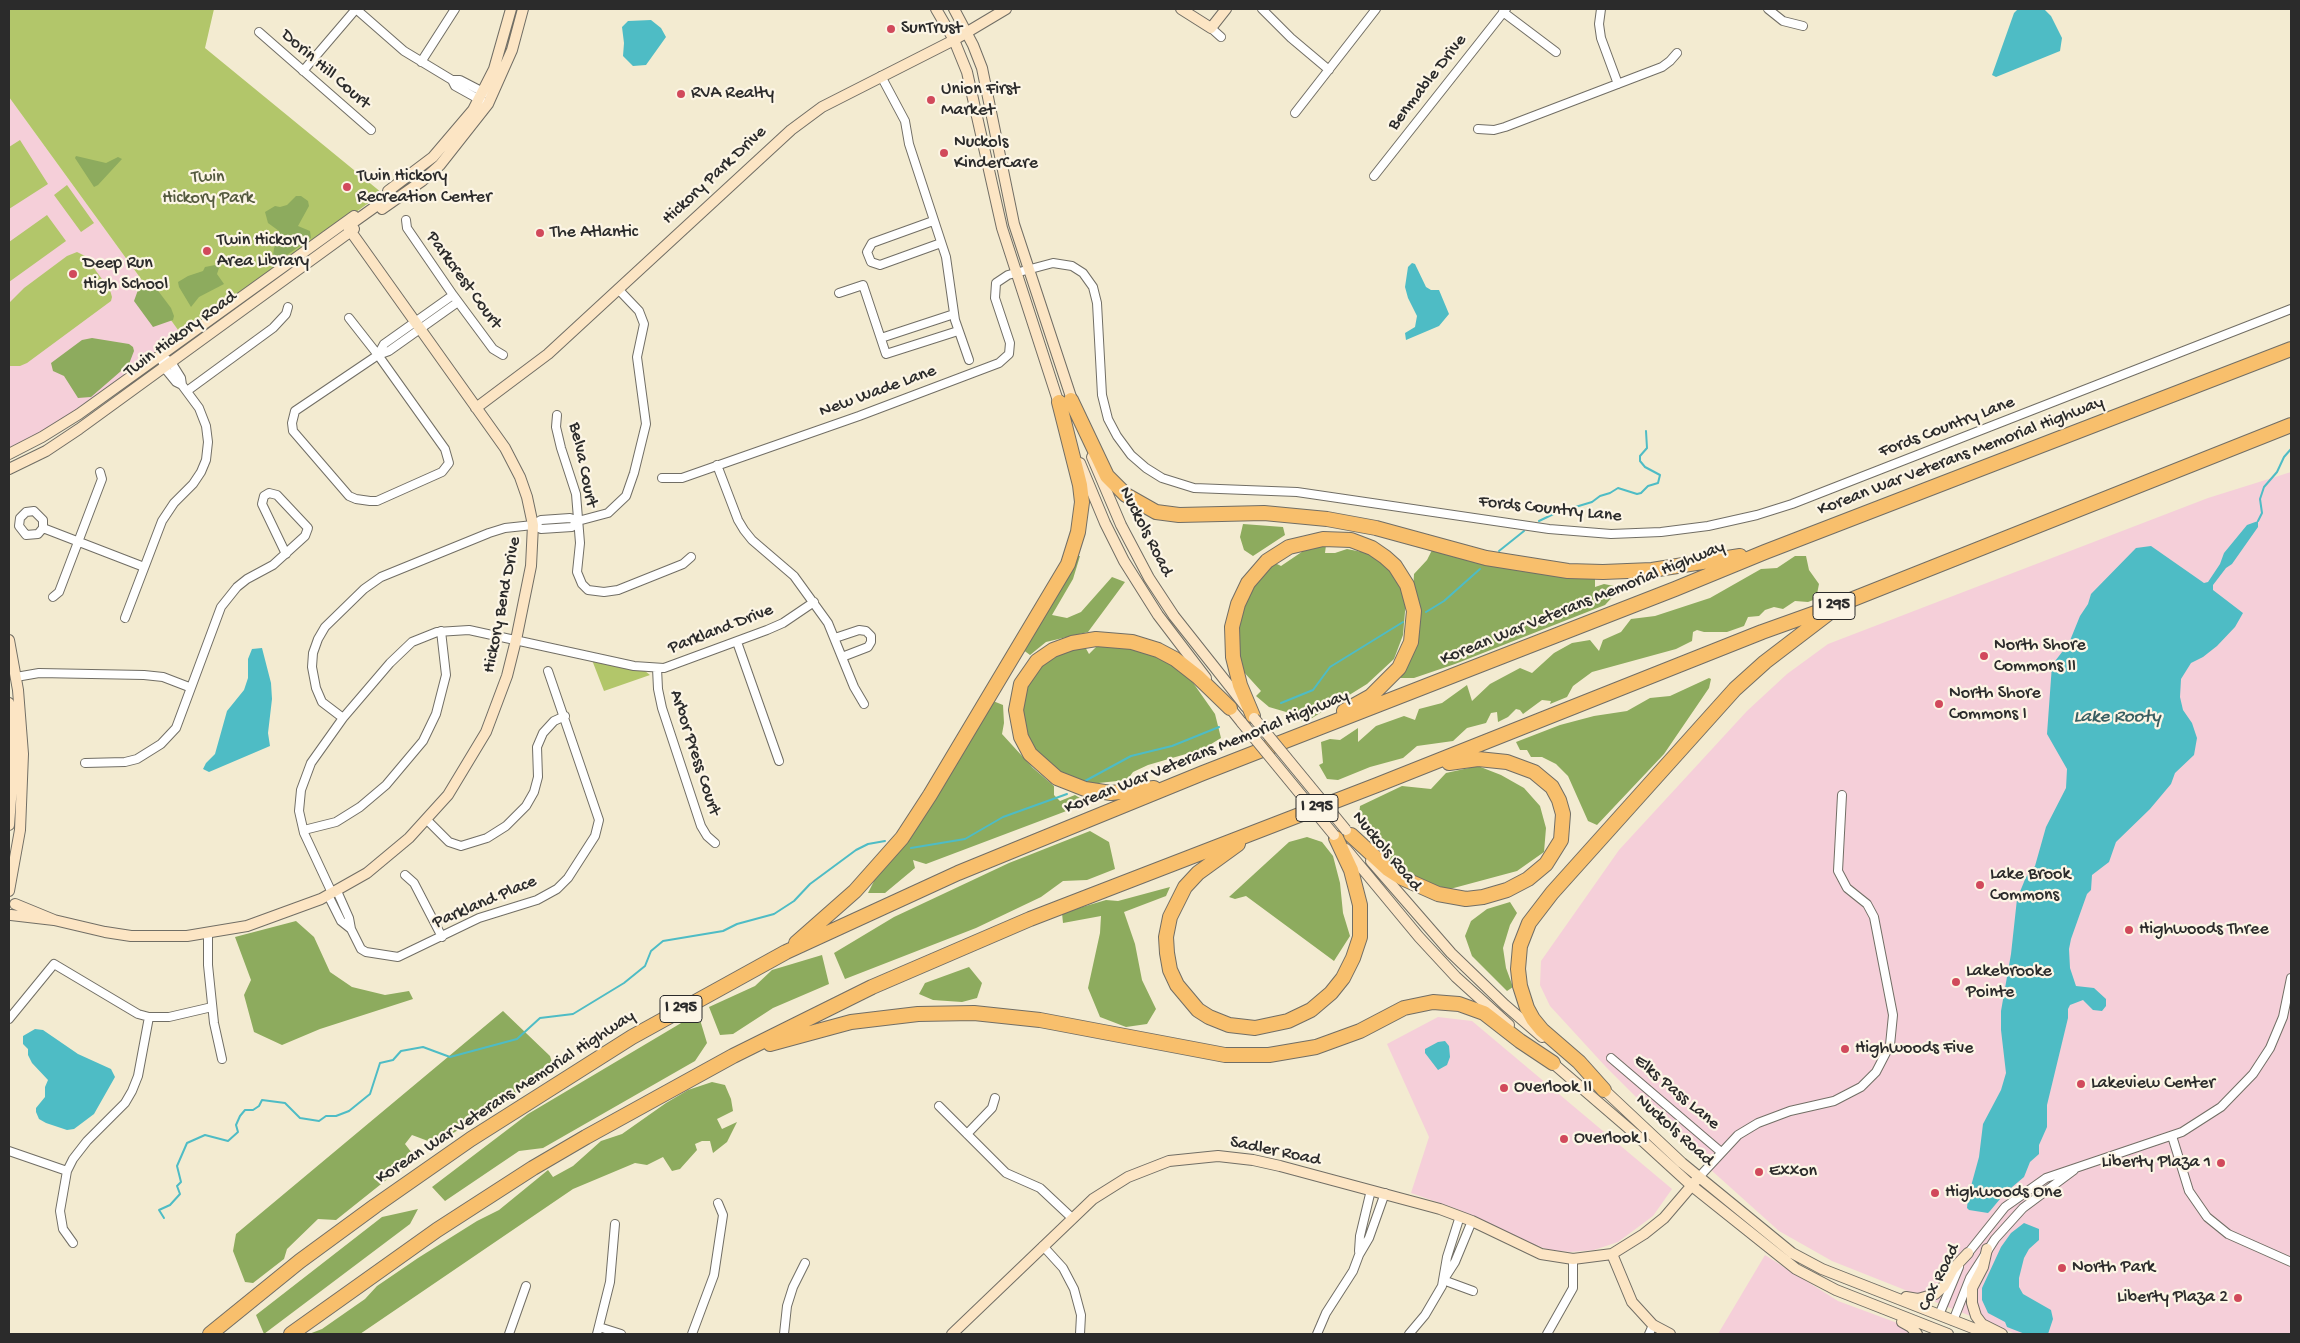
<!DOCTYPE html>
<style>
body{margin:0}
#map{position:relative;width:2300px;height:1343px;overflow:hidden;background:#f3ebd1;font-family:"Gochi Hand",sans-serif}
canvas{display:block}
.frame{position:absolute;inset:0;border:10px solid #2b2b2b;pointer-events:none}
</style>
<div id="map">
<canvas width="2300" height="1343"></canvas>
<div class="frame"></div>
</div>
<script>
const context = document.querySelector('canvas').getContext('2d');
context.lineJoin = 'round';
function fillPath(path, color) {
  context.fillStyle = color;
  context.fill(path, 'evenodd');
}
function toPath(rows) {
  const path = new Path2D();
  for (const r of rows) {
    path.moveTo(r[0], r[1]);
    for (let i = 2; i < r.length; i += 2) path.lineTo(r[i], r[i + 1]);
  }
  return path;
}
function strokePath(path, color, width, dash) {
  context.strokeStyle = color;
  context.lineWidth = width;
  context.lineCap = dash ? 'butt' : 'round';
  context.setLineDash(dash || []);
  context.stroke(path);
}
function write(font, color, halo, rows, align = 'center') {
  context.font = font + ' "Gochi Hand",sans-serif';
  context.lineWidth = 4.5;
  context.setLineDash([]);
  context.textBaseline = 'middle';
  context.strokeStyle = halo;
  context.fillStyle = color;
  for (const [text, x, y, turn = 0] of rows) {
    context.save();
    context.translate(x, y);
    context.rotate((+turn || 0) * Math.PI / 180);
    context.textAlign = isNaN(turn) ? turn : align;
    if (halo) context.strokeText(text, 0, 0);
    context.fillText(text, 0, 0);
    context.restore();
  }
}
fillPath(toPath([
 [9,97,181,334,150,363,9,454],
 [2291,472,2291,1334,2016,1334,1832,1261,1779,1231,1691,1152,1606,1067,1550,1006,1540,985,1541,961,1619,850,1747,711,1787,674,1828,644,2208,498],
 [1438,1017,1472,1021,1672,1189,1653,1216,1618,1242,1594,1250,1571,1252,1549,1250,1530,1243,1457,1209,1411,1193,1429,1137,1387,1044],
 [1765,1255,1838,1301,1927,1334,1718,1334]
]), '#f5cfd9');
fillPath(toPath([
 [9,9,214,9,205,48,382,193,238,299,181,334,9,97],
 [20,140,48,184,9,209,9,147],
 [67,185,94,223,81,232,54,195],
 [47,215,66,241,9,282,9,242],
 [77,252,85,256,110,290,112,297,111,301,27,363,20,366,9,366,10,302,24,288,67,256],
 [592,660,645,671,650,675,604,691]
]), '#b2c66a');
fillPath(toPath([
 [76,156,106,163,118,157,122,159,98,185,94,187,75,158],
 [296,196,301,196,308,201,309,206,298,226,310,231,311,238,280,260,272,264,274,248,281,237,279,231,268,223,265,212,275,206,280,207,287,205],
 [215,265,220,265,217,274,224,284,199,297,191,307,179,287,178,282,188,276,203,271,205,267],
 [149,284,156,288,171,308,174,316,173,320,153,327,134,301,138,290],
 [92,338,129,344,133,347,134,351,129,364,113,378,91,397,78,398,64,376,53,371,51,363,82,340],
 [1243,524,1283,527,1285,535,1253,556,1244,550,1240,537],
 [1315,543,1326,545,1325,553,1335,553,1347,549,1377,555,1394,576,1406,600,1403,635,1394,659,1367,684,1304,723,1293,714,1269,707,1256,696,1261,691,1242,670,1238,646,1240,614,1256,579,1273,562,1281,566],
 [1432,550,1595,579,1595,587,1604,584,1614,586,1617,592,1605,605,1455,664,1414,678,1400,678,1409,663,1414,574,1427,560],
 [1075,556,1080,556,1073,579,1052,615,1067,618,1081,612,1112,577,1125,582,1088,632,1046,642,1030,655,1022,649],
 [1795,556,1806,556,1809,570,1819,584,1816,599,1808,602,1795,601,1783,609,1774,607,1765,610,1759,616,1748,617,1744,626,1727,632,1704,632,1697,630,1693,632,1692,641,1676,649,1592,672,1573,686,1567,697,1550,704,1551,701,1542,700,1523,714,1520,710,1516,709,1508,717,1498,722,1497,712,1491,713,1486,723,1467,728,1453,741,1417,746,1403,758,1370,767,1338,780,1327,779,1319,765,1323,763,1321,742,1330,739,1340,740,1358,728,1358,742,1376,726,1404,716,1415,720,1419,709,1442,703,1467,685,1472,701,1490,684,1520,668,1532,673,1554,653,1572,643,1590,640,1599,651,1603,640,1621,632,1631,619,1655,616,1710,598,1761,569,1777,568],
 [1100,643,1133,645,1165,659,1189,677,1215,714,1221,738,1203,749,1148,765,1133,772,1127,780,1089,784,1057,771,1034,755,1024,735,1018,705,1028,681,1052,655,1084,645,1089,654],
 [1709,678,1711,679,1709,688,1664,754,1597,825,1588,821,1568,776,1556,764,1542,757,1531,757,1527,750,1520,750,1516,742,1560,725,1594,716,1627,711,1650,698,1670,696],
 [993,701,1003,705,1004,723,1002,734,1033,768,1054,786,1054,795,1060,801,1075,795,1083,800,1085,804,926,864,913,860,915,868,885,893,868,893,876,877],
 [1478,766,1501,775,1524,788,1540,806,1546,828,1544,852,1517,871,1450,889,1422,882,1403,871,1379,850,1358,825,1360,806,1402,786,1431,789,1446,773],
 [1090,831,1109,842,1115,869,1087,880,1063,881,1041,897,976,928,845,979,834,953,894,917,1009,863],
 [1307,837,1322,842,1333,856,1340,883,1343,913,1350,936,1334,961,1246,896,1235,899,1229,897,1289,842],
 [1170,887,1166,896,1124,912,1135,944,1142,980,1156,1009,1147,1024,1126,1027,1100,1017,1088,988,1100,933,1101,916,1063,923,1062,913,1106,900,1118,901],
 [1510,902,1517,913,1510,925,1503,948,1506,968,1513,987,1507,991,1472,956,1465,936,1471,921,1487,909],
 [296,921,314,937,330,972,352,987,385,995,409,991,413,999,320,1029,282,1045,254,1032,244,995,251,980,235,937],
 [822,955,829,984,773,1008,733,1034,720,1035,709,1007,755,986,772,970],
 [969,967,982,983,977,998,962,1002,933,1000,919,994,925,983],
 [503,1011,550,1056,554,1069,436,1144,412,1135,405,1144,415,1157,336,1220,318,1219,287,1249,284,1259,253,1283,245,1282,233,1251,236,1234],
 [698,1013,707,1043,695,1061,543,1148,519,1151,445,1201,432,1187,528,1114],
 [712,1082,725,1085,731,1099,733,1111,717,1119,722,1129,737,1122,727,1142,713,1153,710,1141,702,1141,695,1144,697,1150,680,1169,672,1171,663,1157,647,1165,635,1163,573,1189,360,1334,309,1334,322,1329,365,1299,377,1286,418,1258,477,1221,499,1210,548,1170,553,1177,573,1166,601,1141,622,1134,666,1103,688,1090],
 [418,1209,410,1224,264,1334,256,1315,382,1217]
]), '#8dab5e');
fillPath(toPath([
 [2018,9,2044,9,2051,16,2062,38,2060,51,1996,77,1992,75,2014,13],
 [651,20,661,28,666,37,646,65,633,66,623,56,624,43,622,27,628,21],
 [1412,263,1415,264,1426,287,1431,290,1439,290,1449,314,1439,326,1406,340,1405,333,1415,327,1417,316,1408,298,1405,287,1408,267],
 [2258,521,2258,527,2232,564,2226,568,2213,585,2213,590,2243,613,2235,627,2217,646,2203,657,2191,663,2181,679,2180,697,2183,710,2192,723,2197,738,2194,755,2175,773,2171,784,2150,809,2116,842,2109,862,2092,875,2091,890,2087,894,2071,939,2069,949,2070,968,2076,986,2094,988,2106,999,2106,1006,2102,1011,2093,1010,2083,1000,2070,1005,2068,1009,2068,1018,2047,1105,2047,1127,2039,1145,2039,1154,2030,1162,2024,1177,2005,1193,1990,1211,1988,1213,1969,1210,1967,1208,1968,1197,1979,1157,1983,1124,2001,1090,2006,1073,2001,1030,2001,1011,2011,954,2017,899,2026,877,2035,866,2046,827,2066,788,2067,769,2047,734,2052,665,2069,643,2080,616,2088,604,2091,594,2136,548,2151,546,2204,583,2208,582,2220,564,2224,553,2247,525],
 [262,648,271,683,272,699,268,733,270,746,209,772,203,769,206,763,215,754,227,711,244,690,248,678,248,659,252,649],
 [35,1029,43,1030,78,1054,111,1069,115,1077,94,1114,74,1129,67,1130,46,1123,39,1119,36,1112,36,1108,45,1097,45,1087,48,1080,32,1063,28,1055,28,1049,23,1044,23,1036],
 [1445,1041,1449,1046,1450,1057,1447,1065,1438,1070,1425,1053,1425,1049,1438,1042],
 [2024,1223,2039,1229,2039,1240,2029,1249,2024,1258,2019,1278,2019,1287,2023,1294,2051,1310,2053,1319,2048,1334,2025,1334,2007,1327,2005,1322,1988,1313,1982,1300,1982,1288,2001,1247,2011,1233]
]), '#4ebcc5');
strokePath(toPath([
 [1539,521,1566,508,1572,508,1592,502,1600,496,1610,493,1618,488,1637,494,1641,493,1648,486,1658,483,1660,475,1645,467,1640,461,1640,456,1647,448,1646,431],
 [2258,521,2262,513,2260,499,2264,487,2277,472,2284,457,2291,449],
 [1499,551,1524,531],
 [1426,612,1444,601,1480,569],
 [1281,703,1313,690,1330,667,1403,622],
 [1085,781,1131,756,1172,746,1219,727],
 [911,848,965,839,1003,817,1067,794],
 [164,1218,159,1210,170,1205,180,1194,177,1186,181,1182,177,1166,187,1143,205,1135,228,1141,238,1132,236,1125,240,1116,245,1110,253,1110,259,1106,262,1100,285,1103,300,1118,319,1121,326,1116,336,1116,349,1111,370,1094,380,1063,393,1060,401,1051,423,1047,450,1057,517,1039,540,1018,573,1014,624,983,645,966,651,951,663,941,723,931,737,924,774,914,794,901,810,884,856,850,868,844,885,841]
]), '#4ebcc5', 2);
const street = toPath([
 [1262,9,1291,38,1329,70],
 [1601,9,1599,24,1601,38,1618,84],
 [1768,9,1783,21,1803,26],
 [1503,12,1556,52],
 [1211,28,1221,37],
 [259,32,371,130],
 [421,62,455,9],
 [303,71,356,9,404,51,452,80,460,80,487,94],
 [881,76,905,121,909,144,946,257,955,320,969,360],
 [452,80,455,86,482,101],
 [1295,113,1376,9],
 [1478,129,1494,130,1505,127,1662,67,1670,61,1677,53],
 [1374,176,1506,9],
 [406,220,407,228,453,295,493,349,503,355],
 [933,221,872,243,867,252,871,262,880,265,941,243],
 [839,293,863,285,886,354,958,331],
 [453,295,384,344,378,355,389,351,458,302],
 [349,318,378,355],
 [881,338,954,314],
 [378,355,445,449,449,463,442,472,377,501,370,501,356,499,349,496,293,431,292,423,295,411,378,355],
 [187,391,273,328,286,314,288,307],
 [557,415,556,427,561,448,576,494,580,543,577,572,582,584,588,590,604,592,618,590,683,564,691,557],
 [717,465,738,520,744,530,752,540,794,576,828,623,854,687,864,704],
 [662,478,682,478,859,416,999,363,1009,354,1010,343,995,298,996,283,1008,275,1053,263,1072,266,1083,273,1093,287,1097,303,1102,395,1108,419,1117,436,1131,455,1146,468,1162,478,1194,488,1297,492,1549,529,1611,534,1661,532,1708,526,1757,515,1792,504,2291,309],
 [533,525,541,529,572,527,578,521,608,513,626,496,634,473,646,424,637,357,644,324,639,311,618,289],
 [43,528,38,534,26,535,19,526,20,518,26,512,34,511,43,520,43,528,144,567],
 [53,597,59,592,102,479,100,472],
 [125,618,162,521,174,503,193,484,201,472,206,460,208,442,206,426,199,408,182,385,176,382,167,371,159,355,171,362,181,378,182,385],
 [835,638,859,630,866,631,871,636,871,642,868,647,842,657],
 [737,642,779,761],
 [657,668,658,689,662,708,701,826,707,836,715,843],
 [16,677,39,673,144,675,163,677,189,687],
 [343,718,322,702,316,688,312,667,313,653,318,639,325,627,364,589,381,577,489,533,505,528,533,525,541,520,570,518,578,521],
 [85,763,125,762,137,759,161,744,176,728,221,607,237,587,247,579,273,565,305,536,308,528,277,495,269,493,264,496,262,504,286,554],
 [427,820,449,842,461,846,487,838,506,826,526,806,534,792,538,777,537,747,543,733,554,721,565,716],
 [304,830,336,822,360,807,386,785,423,741,436,714,446,675,441,631],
 [405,875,414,883,442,937],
 [332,893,304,833,299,811,301,790,311,763,343,718,390,663,412,642,437,632,469,630,634,666,664,668,767,630,783,623,814,602],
 [328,895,341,921,351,929,349,918,337,891],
 [351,929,361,949,366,952,398,957,479,918,537,900,557,889,568,878,595,836,599,820,548,671],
 [208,934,208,965,214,1023,222,1059],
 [9,1019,54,964,138,1014,149,1017,169,1017,212,1007],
 [1611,1058,1721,1152],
 [939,1106,1006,1173,1040,1188,1072,1218],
 [967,1134,992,1108,995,1098],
 [2172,1136,2189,1191,2207,1217,2228,1234,2291,1262],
 [9,1151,67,1171],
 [1699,1177,1738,1135,1758,1123,1790,1111,1834,1101,1861,1087,1876,1072,1890,1045,1893,1015,1874,917,1867,904,1847,888,1838,871,1842,795],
 [73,1243,63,1229,60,1211,67,1171,73,1159,87,1141,125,1103,132,1091,138,1076,149,1017],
 [1043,1246,1063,1268,1074,1289,1081,1315,1080,1334],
 [1359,1251,1360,1236,1371,1190],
 [1965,1257,2005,1207,2046,1178,2182,1132,2221,1107,2253,1074,2270,1048,2283,1017,2291,978],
 [1446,1276,1455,1262,1472,1221],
 [1443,1280,1473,1291],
 [1939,1315,1959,1267],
 [1953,1321,1970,1278,1995,1239,2023,1208,2074,1170],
 [599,1327,621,1334],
 [509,1334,526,1286],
 [597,1334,610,1282,615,1224],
 [692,1334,714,1275,723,1215,718,1203],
 [784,1334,787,1306,793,1287,805,1263],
 [1317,1334,1326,1313,1353,1271,1359,1255,1369,1238,1385,1193],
 [1409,1334,1425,1315,1442,1286,1447,1257,1460,1216],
 [1547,1334,1573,1288,1573,1259],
 [1649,1334,1653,1325]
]);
const secondary = toPath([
 [936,9,954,40,967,72,1002,228,1060,407],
 [954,9,973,45,982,68,1014,224,1074,406],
 [1181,9,1211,28,1226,9],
 [388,191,433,157,473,110,494,69,511,9],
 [382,209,422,181,440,165,488,104,512,50,523,9],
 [476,408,548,354,791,130,822,107,954,40,1006,9],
 [9,454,42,437,79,414,354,216],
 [1092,457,1121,525,1149,578,1174,616,1246,707],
 [1080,463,1105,523,1124,561,1158,615,1206,678],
 [9,469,46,451,79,429,354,229],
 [9,640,18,690,23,754,20,830,9,891],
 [9,703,14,760,9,825],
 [1226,703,1242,723],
 [1346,849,1419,937,1456,977,1509,1025],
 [1371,861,1451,953,1505,1005,1542,1037],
 [11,915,54,920,15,904],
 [54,920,105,932,131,936,187,936,247,926,321,899,367,873,409,838,448,795,486,732,507,676,516,640,531,566,533,525,527,497,520,477,505,448,349,229,351,224,386,199,392,188],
 [1548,1059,1634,1133,1692,1186,1796,1269,1836,1290,1948,1334],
 [1600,1086,1682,1163,1792,1253,1822,1269,1988,1334],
 [1987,1249,1983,1267,1972,1288,1972,1303,1976,1316,1982,1324,2002,1334],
 [1612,1254,1632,1302,1653,1325,1670,1334],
 [1906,1297,1918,1299,1935,1294,1944,1286,1953,1269,1968,1253],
 [1902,1322,1911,1327,1917,1334],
 [952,1334,1093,1199,1128,1177,1169,1161,1218,1156,1253,1160,1280,1166,1440,1209,1472,1221,1541,1254,1573,1259,1612,1254,1644,1234,1664,1218,1699,1177]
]);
const highway = toPath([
 [1071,400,1107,476,1126,495,1156,512,1179,515,1264,513,1327,519,1376,528,1486,558,1568,571,1603,572,1652,570,1740,556],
 [1253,716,1240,685,1233,657,1232,627,1238,604,1248,583,1267,561,1289,547,1323,539,1351,540,1372,548,1385,557,1395,566,1407,585,1414,611,1411,642,1399,668,1371,696,1344,711],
 [1154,788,1111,793,1085,789,1057,778,1030,754,1021,737,1016,710,1021,684,1037,661,1053,650,1072,643,1096,639,1132,642,1158,650,1175,659,1198,677,1230,708],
 [1351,835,1388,869,1402,878,1438,894,1466,899,1483,897,1507,890,1528,879,1546,864,1561,840,1563,814,1559,800,1552,787,1534,772,1507,762,1478,759,1449,763],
 [1238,844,1198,873,1185,887,1170,917,1166,937,1167,953,1170,970,1177,985,1198,1010,1209,1017,1229,1025,1255,1028,1288,1021,1311,1010,1331,993,1343,978,1353,958,1360,937,1360,905,1351,870,1336,838],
 [796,943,855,891,902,838,930,795,1068,564,1078,532,1082,502,1080,485,1059,402],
 [770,1044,851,1022,918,1014,974,1013,1040,1020,1225,1055,1269,1055,1316,1047,1360,1031,1404,1008,1433,1002,1459,1004,1484,1013,1520,1041,1553,1063],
 [1604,1090,1579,1062,1542,1030,1533,1019,1527,1008,1520,986,1518,969,1520,946,1529,923,1552,893,1735,689,1765,662,1833,610],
 [210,1334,300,1261,375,1206,471,1139,632,1037,786,952,958,873,1203,773,1675,589,1765,552,2291,349],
 [291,1334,437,1230,533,1168,586,1137,733,1056,872,987,1030,919,1377,785,1762,632,1843,603,2291,425]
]);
strokePath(street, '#716e65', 10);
strokePath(secondary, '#716e65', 12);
strokePath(highway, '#716e65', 16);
strokePath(street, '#fff', 8);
strokePath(secondary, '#fce5c4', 10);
strokePath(highway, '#f8bf6c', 14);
const secondaryBridge = toPath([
 [1254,718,1346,830],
 [1242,723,1334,835]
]);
strokePath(secondaryBridge, '#716e65', 12, []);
strokePath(secondaryBridge, '#fce5c4', 10);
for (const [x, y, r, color] of [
 [891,29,5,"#d1495b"],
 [681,94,5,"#d1495b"],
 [931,100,5,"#d1495b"],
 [944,153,5,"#d1495b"],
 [347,187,5,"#d1495b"],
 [540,233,5,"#d1495b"],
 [207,251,5,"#d1495b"],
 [73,274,5,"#d1495b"],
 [1984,656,5,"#d1495b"],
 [1939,704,5,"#d1495b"],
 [1980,885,5,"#d1495b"],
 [2129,930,5,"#d1495b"],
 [1956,982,5,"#d1495b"],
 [1845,1049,5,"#d1495b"],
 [2081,1084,5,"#d1495b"],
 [1504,1088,5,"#d1495b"],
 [1564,1139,5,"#d1495b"],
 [2221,1163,5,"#d1495b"],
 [1759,1172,5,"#d1495b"],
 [1935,1193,5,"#d1495b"],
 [2062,1268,5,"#d1495b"],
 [2238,1298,5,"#d1495b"]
]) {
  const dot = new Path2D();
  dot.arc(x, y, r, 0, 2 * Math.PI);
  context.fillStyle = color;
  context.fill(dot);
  strokePath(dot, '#fcf5e5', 2);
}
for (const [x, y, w] of [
 [1834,606,42],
 [1317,808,42],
 [681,1009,42]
]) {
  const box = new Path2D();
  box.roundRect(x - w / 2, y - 13.5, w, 27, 4);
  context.fillStyle = '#fcf5e5';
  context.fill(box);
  strokePath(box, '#2b2b2b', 1);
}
write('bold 16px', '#2b2b2b', null, [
 ["I 295",1834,606],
 ["I 295",1317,808],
 ["I 295",681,1009]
]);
write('18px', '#2b2b2b', '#fcf5e5', [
 ["SunTrust",901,29],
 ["Union First",941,90],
 ["Market",941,111],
 ["RVA Realty",691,94],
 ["Nuckols",954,143],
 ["KinderCare",954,164],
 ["Twin Hickory",357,177],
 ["Recreation Center",357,198],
 ["The Atlantic",550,233],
 ["Twin Hickory",217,241],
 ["Area Library",217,262],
 ["Deep Run",83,264],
 ["High School",83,285],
 ["North Shore",1994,646],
 ["Commons II",1994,667],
 ["North Shore",1949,694],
 ["Commons I",1949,715],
 ["Lake Brook",1990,875],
 ["Commons",1990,896],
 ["Highwoods Three",2139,930],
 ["Lakebrooke",1966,972],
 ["Pointe",1966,993],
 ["Highwoods Five",1855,1049],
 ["Lakeview Center",2091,1084],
 ["Overlook II",1514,1088],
 ["Overlook I",1574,1139],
 ["Liberty Plaza 1",2211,1163,"right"],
 ["Exxon",1769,1172],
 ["Highwoods One",1945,1193],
 ["North Park",2072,1268],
 ["Liberty Plaza 2",2228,1298,"right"]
], 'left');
write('18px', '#2b2b2b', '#fcf5e5', [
 ["Dorin Hill Court",325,70,41],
 ["Benmable Drive",1428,83,-52],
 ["Hickory Park Drive",715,176,-43],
 ["Parkcrest Court",463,281,54],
 ["Twin Hickory Road",181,335,-36],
 ["New Wade Lane",878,392,-20],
 ["Fords Country Lane",1947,428,-21],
 ["Korean War Veterans Memorial Highway",1961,457,-21],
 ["Belva Court",582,465,78],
 ["Fords Country Lane",1550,510,6],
 ["Nuckols Road",1145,532,63],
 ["Korean War Veterans Memorial Highway",1583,604,-22],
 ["Hickory Bend Drive",503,605,-79],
 ["Parkland Drive",721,630,-21],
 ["Arbor Press Court",694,753,72],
 ["Korean War Veterans Memorial Highway",1207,753,-22],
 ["Nuckols Road",1386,852,50],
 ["Parkland Place",485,903,-23],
 ["Elks Pass Lane",1676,1093,40],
 ["Korean War Veterans Memorial Highway",506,1098,-33],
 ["Nuckols Road",1674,1131,42],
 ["Sadler Road",1275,1152,12],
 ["Cox Road",1940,1278,-64]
]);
write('18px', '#545a3e', '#fcf5e5', [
 ["Twin",208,178],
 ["Hickory Park",208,199]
]);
write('italic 19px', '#375e61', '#fcf5e5', [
 ["Lake Rooty",2117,718]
]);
</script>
